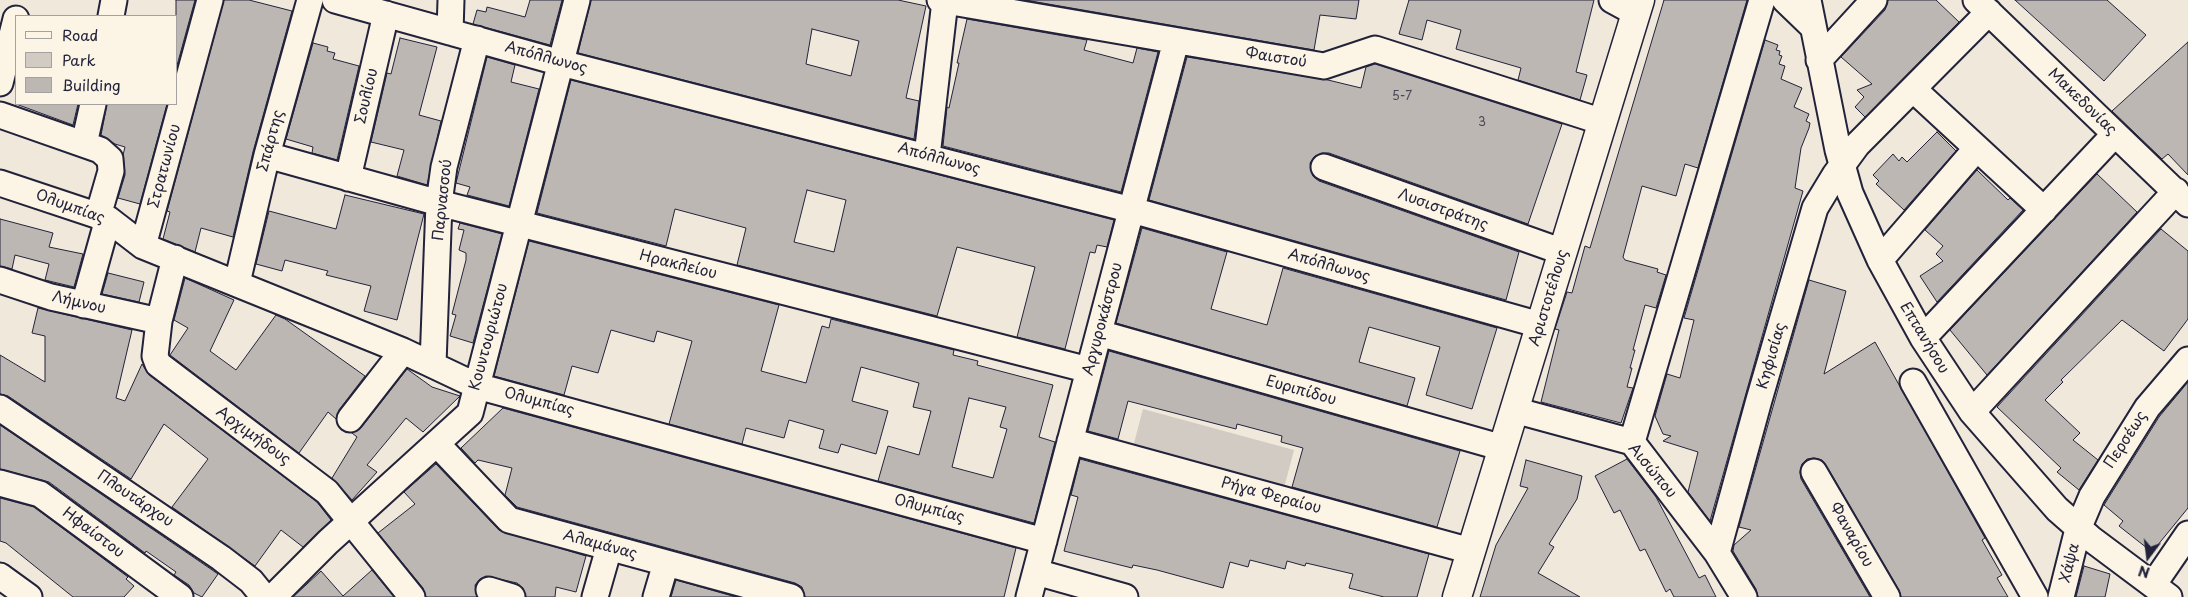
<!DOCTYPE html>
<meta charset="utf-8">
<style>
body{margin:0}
#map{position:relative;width:2188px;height:597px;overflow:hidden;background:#efe8db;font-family:"Playpen Sans",sans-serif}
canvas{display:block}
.legend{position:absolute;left:15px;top:15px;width:162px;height:90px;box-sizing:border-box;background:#fcf5e5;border:1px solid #a5a1a1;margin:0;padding:6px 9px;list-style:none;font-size:15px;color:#22223b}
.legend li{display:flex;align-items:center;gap:10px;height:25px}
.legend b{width:25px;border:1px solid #a5a1a1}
.north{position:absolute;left:2123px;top:532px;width:50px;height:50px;-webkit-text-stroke:4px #fcf5e5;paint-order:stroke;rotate:195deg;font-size:14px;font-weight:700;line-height:20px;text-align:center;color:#22223b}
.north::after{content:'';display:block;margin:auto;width:18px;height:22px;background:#22223b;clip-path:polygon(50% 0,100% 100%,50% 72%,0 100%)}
</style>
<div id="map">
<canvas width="2188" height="597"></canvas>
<ul class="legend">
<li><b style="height:6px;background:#fcf5e5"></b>Road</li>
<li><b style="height:14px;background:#d1cbc3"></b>Park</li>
<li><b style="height:14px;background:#bcb7b3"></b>Building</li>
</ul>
<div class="north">N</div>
</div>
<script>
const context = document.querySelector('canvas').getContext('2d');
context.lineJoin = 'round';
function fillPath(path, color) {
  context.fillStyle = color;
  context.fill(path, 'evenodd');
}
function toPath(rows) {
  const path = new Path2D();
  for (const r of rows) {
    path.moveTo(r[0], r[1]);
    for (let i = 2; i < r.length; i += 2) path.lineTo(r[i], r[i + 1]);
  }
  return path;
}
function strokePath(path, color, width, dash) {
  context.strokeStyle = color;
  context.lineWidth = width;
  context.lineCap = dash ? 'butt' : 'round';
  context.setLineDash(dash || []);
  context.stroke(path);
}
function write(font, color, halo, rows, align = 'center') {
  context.font = font + ' "Playpen Sans",sans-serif';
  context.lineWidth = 4;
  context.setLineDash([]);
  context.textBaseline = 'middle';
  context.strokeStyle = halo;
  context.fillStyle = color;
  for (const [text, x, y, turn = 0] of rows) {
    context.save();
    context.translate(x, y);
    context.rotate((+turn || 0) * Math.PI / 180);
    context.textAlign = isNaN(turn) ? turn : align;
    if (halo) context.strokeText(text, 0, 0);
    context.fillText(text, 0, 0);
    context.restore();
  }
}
fillPath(toPath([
 [1143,409,1294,450,1284,488,1133,447]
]), '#d1cbc3');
const building = toPath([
 [176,0,195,0,176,69,176,0],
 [224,0,249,0,292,11,253,152,233,237,201,228,195,252,163,239,170,212,167,211,224,0],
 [530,0,562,0,550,45,473,24,477,10,486,12,487,7,525,17,530,0],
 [591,0,898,0,926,6,906,98,919,101,914,139,578,53,591,0],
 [812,29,859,41,851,76,806,64,812,29],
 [1025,0,1359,0,1356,19,1320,15,1314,50,1025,0],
 [1409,0,1594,0,1576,72,1587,75,1580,100,1518,80,1521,68,1456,49,1461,30,1427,20,1422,40,1399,34,1409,0],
 [1664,0,1747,0,1698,168,1685,164,1676,196,1642,186,1623,257,1625,260,1658,269,1657,272,1666,275,1656,308,1645,305,1633,350,1635,350,1630,368,1632,368,1627,387,1633,388,1621,423,1541,402,1559,330,1555,329,1567,292,1572,293,1585,246,1590,248,1664,0],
 [1888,0,1936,0,1959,22,1865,117,1855,107,1864,97,1857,90,1872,84,1841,57,1885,10,1888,0],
 [2015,0,2107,0,2146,35,2104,81,2015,0],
 [967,19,1087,40,1084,50,1133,63,1137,48,1158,52,1121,192,943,146,947,107,949,108,959,63,957,63,967,19],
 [400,38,437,47,419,115,441,121,427,185,397,176,404,150,371,142,387,73,391,74,400,38],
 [1765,40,1778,45,1776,50,1780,51,1779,55,1782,56,1779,64,1785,66,1781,79,1802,88,1794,107,1809,114,1806,121,1810,123,1809,128,1801,148,1795,188,1803,191,1710,521,1688,492,1698,452,1663,441,1671,436,1663,434,1655,416,1667,374,1680,378,1694,320,1684,318,1765,40],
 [2188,42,2188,175,2168,154,2162,159,2112,111,2188,42],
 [313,43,328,47,327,51,335,53,333,59,359,66,337,160,312,153,313,147,286,139,313,43],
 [487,57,515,65,511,82,539,89,509,206,467,195,470,187,456,183,487,57],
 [1187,57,1328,80,1361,88,1366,67,1375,64,1562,124,1528,224,1329,153,1322,153,1315,156,1310,163,1313,176,1319,181,1519,252,1506,300,1149,200,1187,57],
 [571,80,1114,220,1107,247,1097,245,1095,253,1090,252,1065,349,1017,337,1035,267,957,247,937,316,737,265,746,228,675,209,666,246,537,213,571,80],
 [807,190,846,200,834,252,794,242,807,190],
 [16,104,78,104,73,125,16,104],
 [107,104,167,104,140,204,118,198,125,175,123,155,125,147,115,144,101,135,107,104],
 [1937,132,1956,151,1904,210,1876,184,1879,181,1873,175,1893,154,1899,161,1902,157,1907,162,1937,132],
 [1977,170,2008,200,2010,198,2023,210,1937,302,1920,276,1943,261,1936,254,1943,246,1925,230,1977,170],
 [2097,174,2137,212,1987,375,1950,330,2097,174],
 [345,195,424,214,397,320,364,311,371,286,326,275,328,271,285,260,282,271,256,264,269,211,336,229,345,195],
 [0,219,53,233,49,247,83,254,74,287,45,280,49,264,15,255,12,269,0,266,0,219],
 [460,223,502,234,473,343,450,336,456,315,452,314,466,260,466,253,459,250,464,230,458,229,460,223],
 [1142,228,1227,252,1211,309,1267,325,1283,268,1497,328,1472,409,1426,395,1440,347,1369,327,1359,362,1415,378,1407,406,1116,323,1142,228],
 [2161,229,2188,251,2188,319,2164,351,2122,320,2061,380,2063,382,2045,400,2080,433,2073,440,2098,460,2079,490,2057,472,2061,468,1997,407,2161,229],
 [529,241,779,305,761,371,806,383,822,326,829,328,831,319,954,350,953,355,978,361,977,365,1053,385,1039,437,1055,442,1034,523,878,481,888,446,919,455,931,411,913,407,919,383,861,367,852,401,888,411,876,454,841,444,838,453,819,448,824,430,789,420,784,438,746,428,742,444,669,424,692,341,657,331,654,342,611,330,598,373,572,366,564,395,494,376,529,241],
 [969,398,1006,407,1000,427,1007,429,993,478,952,467,969,398],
 [108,273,144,282,139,302,102,294,108,273],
 [185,278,234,300,210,351,236,370,276,315,285,319,365,376,339,410,336,419,328,412,299,453,170,355,188,328,174,320,185,278],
 [1809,280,1846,291,1824,374,1875,342,1985,538,1982,540,2002,575,1997,578,2008,597,1901,597,1899,590,1826,465,1822,460,1814,458,1807,459,1802,464,1800,472,1801,479,1870,597,1758,597,1756,589,1733,551,1734,545,1751,530,1739,527,1809,280],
 [38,308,132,330,116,398,125,401,142,364,149,375,317,502,331,520,303,547,281,530,255,566,172,507,208,459,164,424,131,479,8,396,0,394,0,355,45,382,45,336,32,333,38,308],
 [1109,351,1460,451,1437,527,1292,487,1303,448,1281,442,1282,436,1237,424,1236,429,1128,401,1118,439,1088,431,1109,351],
 [407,369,432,387,460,396,423,432,406,418,367,465,377,472,352,500,332,478,357,437,352,433,361,428,407,369],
 [2188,382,2188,508,2152,552,2119,526,2123,521,2104,505,2159,417,2188,382],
 [503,408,1016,548,1004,597,805,597,802,587,795,583,517,507,505,495,512,468,478,460,475,463,461,448,503,408],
 [0,425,218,574,202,597,194,593,189,585,174,575,176,572,146,551,145,553,49,482,0,469,0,425],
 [1080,459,1429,554,1417,597,1384,597,1349,588,1353,574,1306,563,1305,566,1287,561,1285,569,1250,560,1248,567,1230,562,1223,588,1157,570,1133,565,1132,568,1064,551,1078,497,1071,495,1080,459],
 [1627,459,1656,497,1699,578,1705,575,1716,597,1674,597,1670,589,1666,592,1645,549,1640,551,1620,510,1614,513,1595,476,1627,459],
 [1526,460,1582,476,1577,499,1549,544,1554,547,1538,573,1580,597,1480,597,1496,545,1528,488,1520,486,1526,460],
 [436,464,499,530,586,556,576,592,556,587,555,597,526,597,523,588,517,583,486,576,480,579,475,585,477,597,426,597,423,588,378,533,415,504,404,492,436,464],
 [0,498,34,507,128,577,126,579,134,586,124,597,73,597,6,543,0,541,0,498],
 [2084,566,2110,574,2105,597,2076,597,2084,566],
 [372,570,394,597,293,597,321,571,343,596,372,570],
 [676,580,736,597,671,597,676,580]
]);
fillPath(building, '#bcb7b3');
strokePath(building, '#22223b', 1);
const minor = toPath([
 [335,0,561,63,1132,210,1540,325],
 [940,0,1324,66,1375,49,1603,122],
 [1612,0,1636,13],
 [1785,0,1813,27],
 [1808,0,1838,150,1850,193,1880,260,1923,338,1972,412,2057,509,2090,538,2169,597],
 [1976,0,2188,204],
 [111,16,114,0],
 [450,32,451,0],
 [1819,60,1874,0],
 [0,83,16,19],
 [1913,89,2044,210],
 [0,115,100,150,110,159,111,171,98,216],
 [84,144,93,104],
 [267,155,439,203,1089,370],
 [927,156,945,1],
 [1324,167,1563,252],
 [348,178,386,14],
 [0,183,108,219,143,246,403,351,477,386,1044,541],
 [143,246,210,0],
 [175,258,159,321,155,356,158,364,327,492,412,597],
 [1880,260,1977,148],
 [0,280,51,297,159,321],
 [237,283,267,155,310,0],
 [84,305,108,219],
 [1099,333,1503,448],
 [1923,338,2115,134],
 [433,364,439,203,444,167,477,39],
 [1913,382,2035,597],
 [0,408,221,558,251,581,264,597],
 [1514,410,1632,442,1717,553,1744,597],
 [1972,412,2176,191],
 [350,419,403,351],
 [1070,441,1471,551],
 [1632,442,1762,0],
 [437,444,509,520,791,597],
 [1814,472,1887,597],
 [0,483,40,494,180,597],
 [1717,553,1759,400,1815,208,1835,175,1857,145,1989,12],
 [1036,572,1125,597],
 [0,576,29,597],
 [2153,585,2188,534],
 [489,590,512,597],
 [273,597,328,542,470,413,577,0],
 [595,597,609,548],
 [656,597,666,563],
 [1029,597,1176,41],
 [2061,597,2078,529,2092,496,2147,408,2188,360]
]);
const major = toPath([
 [1457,597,1640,0]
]);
strokePath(minor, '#22223b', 29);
strokePath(major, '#22223b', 31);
strokePath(minor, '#fcf5e5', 25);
strokePath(major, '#fcf5e5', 28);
write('12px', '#484759', null, [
 ["5-7",1402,97],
 ["3",1482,123]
]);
write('15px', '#22223b', '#fcf5e5', [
 ["Απόλλωνος",546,58,15],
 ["Φαιστού",1276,58,9],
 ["Σουλίου",367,96,-77],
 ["Μακεδονίας",2082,102,44],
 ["Σπάρτης",271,141,-75],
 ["Απόλλωνος",939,159,15],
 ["Στρατωνίου",165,166,-75],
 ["Παρνασσού",443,200,-84],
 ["Ολυμπίας",70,207,20],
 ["Λυσιστράτης",1443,210,20],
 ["Ηρακλείου",678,265,14],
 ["Απόλλωνος",1329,266,16],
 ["Αριστοτέλους",1549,298,-73],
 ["Λήμνου",79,303,13],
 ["Αργυροκάστρου",1103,319,-75],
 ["Κουντουριώτου",489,337,-75],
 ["Επτανήσου",1924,338,59],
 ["Κηφισίας",1772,356,-74],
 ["Ευριπίδου",1301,391,16],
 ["Ολυμπίας",539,402,15],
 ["Αρχιμήδους",253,436,36],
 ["Περσέως",2126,440,-57],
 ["Αισώπου",1652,471,50],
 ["Ρήγα Φεραίου",1271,496,15],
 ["Πλουτάρχου",135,499,34],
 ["Ολυμπίας",929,509,15],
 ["Ηφαίστου",93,533,37],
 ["Φαναρίου",1851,535,60],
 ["Αλαμάνας",600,545,15],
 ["Χάψα",2070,563,-76]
]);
</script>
